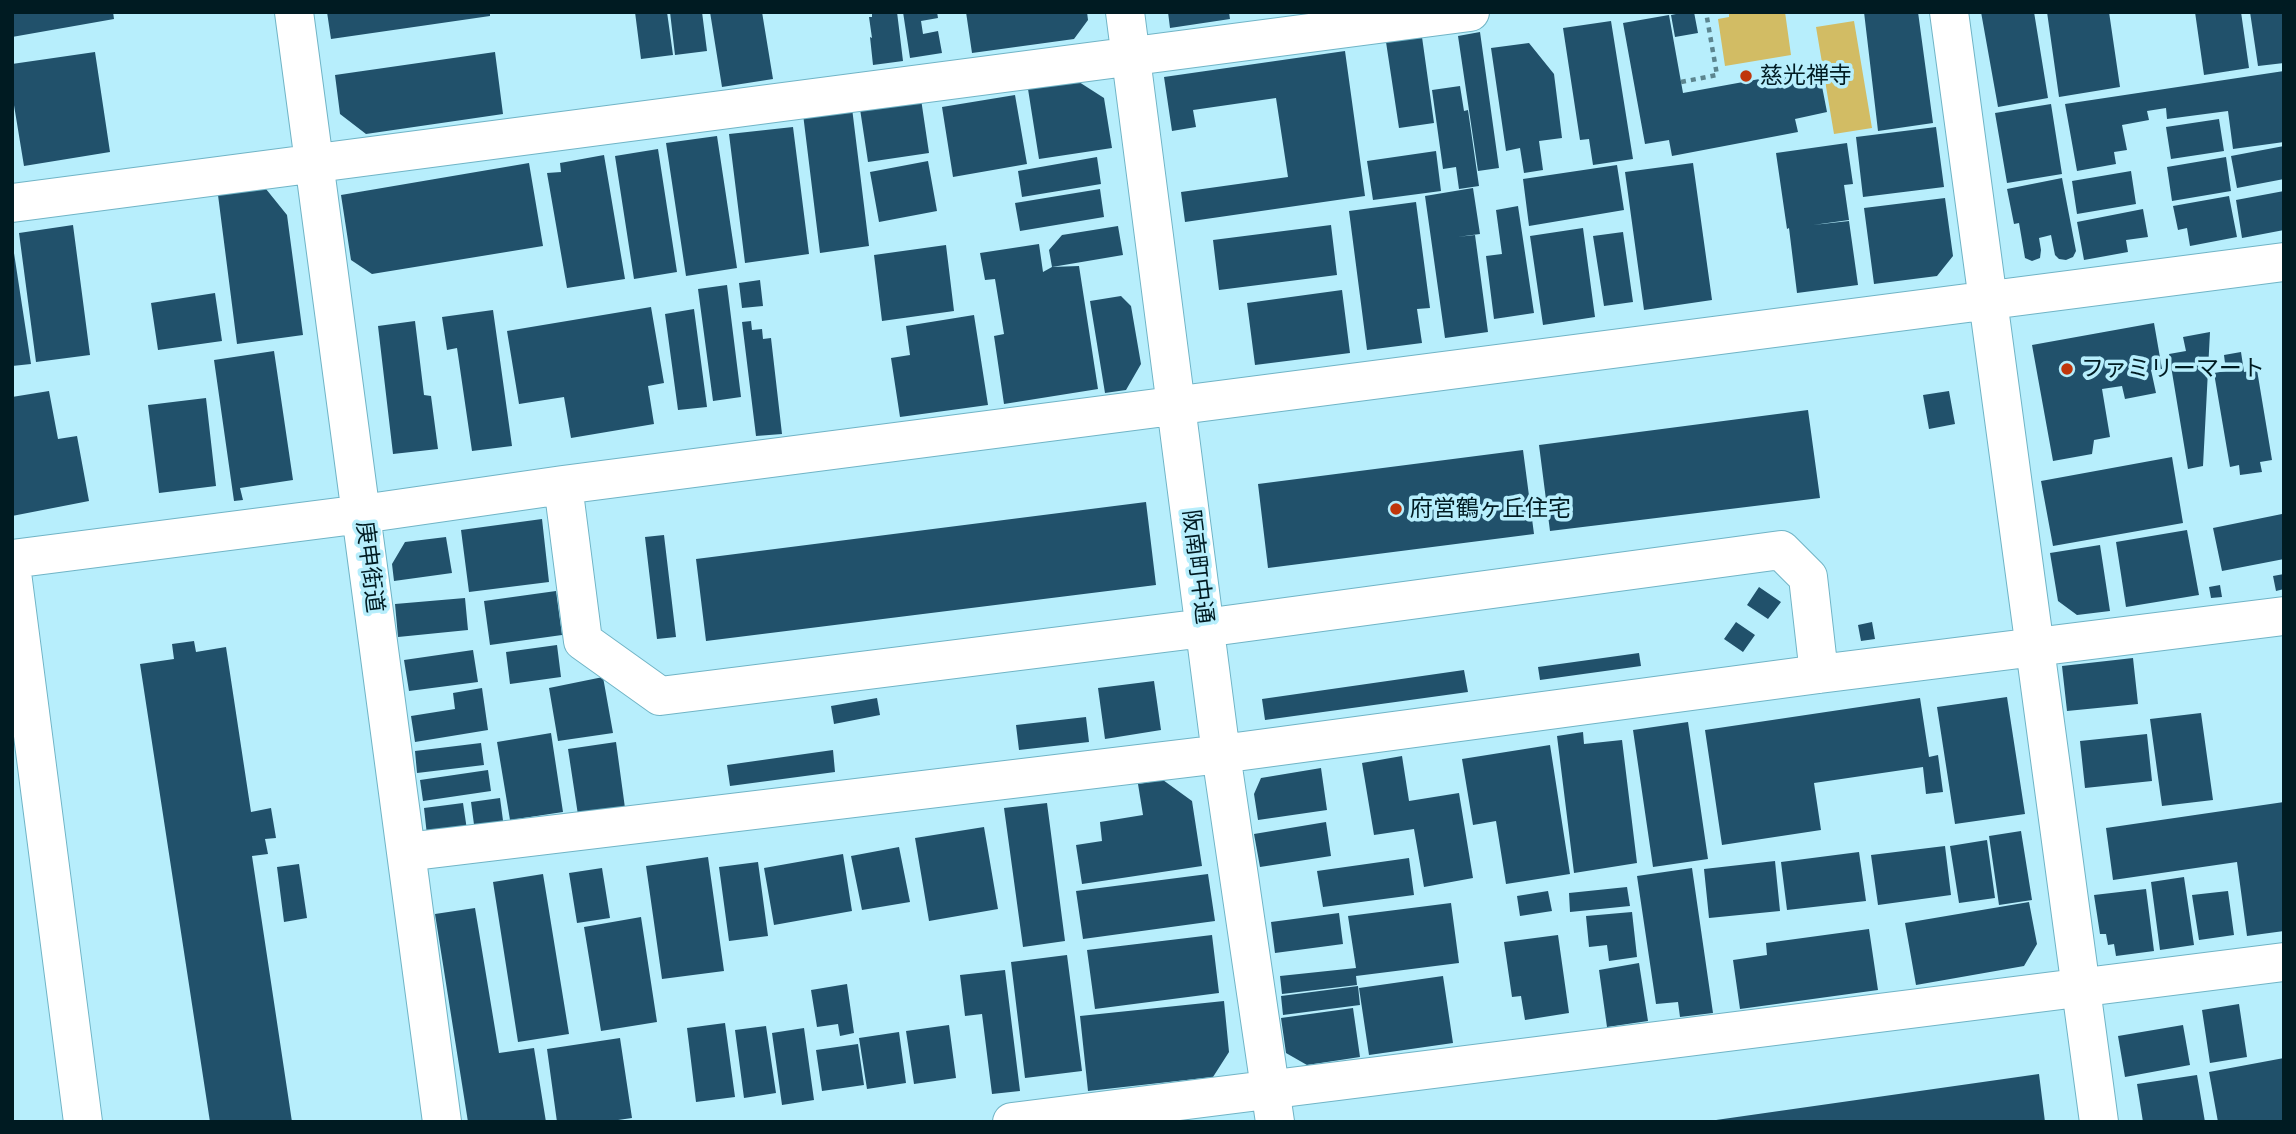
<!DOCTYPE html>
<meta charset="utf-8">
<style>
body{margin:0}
#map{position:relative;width:2296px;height:1134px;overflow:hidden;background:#b7eefc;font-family:"Noto Sans",sans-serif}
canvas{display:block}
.frame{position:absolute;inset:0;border:14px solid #001b22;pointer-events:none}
</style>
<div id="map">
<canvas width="2296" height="1134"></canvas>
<div class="frame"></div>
</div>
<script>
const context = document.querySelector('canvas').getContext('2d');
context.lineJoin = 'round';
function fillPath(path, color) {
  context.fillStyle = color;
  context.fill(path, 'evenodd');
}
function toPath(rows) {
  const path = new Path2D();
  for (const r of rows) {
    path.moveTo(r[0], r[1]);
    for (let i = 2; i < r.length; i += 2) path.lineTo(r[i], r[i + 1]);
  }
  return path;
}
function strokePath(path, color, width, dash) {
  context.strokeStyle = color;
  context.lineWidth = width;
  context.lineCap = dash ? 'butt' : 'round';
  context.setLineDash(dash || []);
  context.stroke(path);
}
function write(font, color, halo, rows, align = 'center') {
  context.font = font + ' "Noto Sans","Noto Sans JP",sans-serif';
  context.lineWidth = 7;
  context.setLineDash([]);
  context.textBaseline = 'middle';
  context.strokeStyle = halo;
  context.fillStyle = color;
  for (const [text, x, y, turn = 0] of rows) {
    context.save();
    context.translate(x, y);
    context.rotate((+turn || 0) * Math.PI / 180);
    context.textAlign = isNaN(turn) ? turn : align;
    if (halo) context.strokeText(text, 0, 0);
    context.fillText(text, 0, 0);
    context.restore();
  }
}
fillPath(toPath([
 [1729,12,1785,12,1791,55,1725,66,1718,19,1729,17],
 [1854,21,1872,128,1834,134,1816,27]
]), '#d2bc64');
fillPath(toPath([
 [12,12,113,12,114,19,12,37],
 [327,12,490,12,490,16,331,39],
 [635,12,667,12,673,55,641,59],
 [670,12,702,12,707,51,675,55],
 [710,12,762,12,773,79,722,87],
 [872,12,897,12,903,61,873,65,870,37,872,38,869,17,872,17],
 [903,12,937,12,938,18,921,21,923,34,938,31,942,53,910,58],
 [966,12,1087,12,1088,20,1074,39,972,53],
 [1168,12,1229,12,1230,19,1170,28],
 [1686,12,1694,12,1698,33,1675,37,1671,15],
 [1864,12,1918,12,1933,123,1878,131],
 [1981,12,2034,12,2048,98,1998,107],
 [2047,12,2109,12,2120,87,2059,97],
 [2195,12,2241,12,2249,68,2204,75],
 [2250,12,2284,12,2284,63,2258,66],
 [1669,15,1683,93,1787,74,1788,78,1819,71,1827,112,1795,119,1798,132,1672,156,1669,140,1645,144,1623,23],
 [1611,21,1633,159,1593,165,1589,139,1580,140,1563,28],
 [1480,32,1499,168,1478,171,1458,36],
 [1422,37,1434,123,1399,128,1386,42],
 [1529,43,1554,74,1562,138,1539,141,1543,170,1524,173,1520,148,1506,151,1491,48],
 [1345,51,1365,196,1185,222,1181,192,1288,177,1276,98,1193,110,1196,127,1172,131,1164,77],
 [95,52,110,152,24,166,12,93,12,64],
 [495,52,503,114,366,134,340,114,335,75],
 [2284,71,2284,103,2282,104,2284,142,2233,149,2228,111,2167,119,2166,108,2147,111,2149,120,2122,125,2127,150,2114,152,2116,164,2077,171,2065,104],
 [1079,82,1104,98,1112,148,1039,159,1028,89],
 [1460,86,1464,111,1468,110,1479,186,1459,189,1456,167,1443,169,1432,90],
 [1015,95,1027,164,953,177,942,107],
 [921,99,929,153,868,162,860,109],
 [2051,104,2062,174,2007,183,1995,113],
 [852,108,869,246,820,253,803,114],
 [2219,119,2224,151,2171,159,2166,127],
 [793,127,809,254,745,263,729,134],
 [1936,127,1944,187,1863,197,1856,137],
 [717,136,737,268,686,276,666,143],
 [1847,143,1853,184,1844,185,1849,220,1813,225,1849,221,1858,285,1797,293,1789,228,1787,229,1776,153],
 [2284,146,2284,179,2237,188,2231,156],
 [658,149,677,272,634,279,615,156],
 [1436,151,1441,191,1373,200,1367,161],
 [604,155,625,279,567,288,547,173,561,172,560,163],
 [1097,157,1101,184,1022,197,1018,171],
 [2226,157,2231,191,2172,201,2167,167],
 [928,161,937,211,879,222,870,172],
 [529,163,543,246,372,274,351,260,341,195],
 [1693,163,1712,300,1644,310,1625,172],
 [1617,165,1624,210,1529,226,1523,179],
 [2131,171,2136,204,2077,214,2072,181],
 [2062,178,2076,251,2073,257,2066,260,2059,259,2055,255,2051,235,2039,238,2041,250,2040,258,2032,261,2025,258,2019,223,2014,224,2007,189],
 [1473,188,1480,234,1457,237,1475,235,1488,332,1445,338,1425,196],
 [266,189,287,215,303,335,237,344,218,195],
 [1100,189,1104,217,1020,231,1015,203],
 [2284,191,2284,230,2242,238,2236,200],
 [2229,196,2237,237,2190,246,2187,228,2178,230,2173,206],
 [1945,198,1953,256,1937,276,1874,284,1864,208],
 [1416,202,1430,308,1417,309,1422,343,1367,350,1349,211],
 [1518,206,1534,313,1494,319,1486,256,1502,254,1496,210],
 [2143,209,2148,237,2126,240,2128,252,2084,260,2077,222],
 [73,225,90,355,36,362,19,233],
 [1331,225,1337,275,1219,290,1213,240],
 [1118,226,1123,255,1052,267,1049,250,1062,235],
 [1583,228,1595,317,1543,325,1530,236],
 [1623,232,1633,302,1604,306,1593,236],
 [12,240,31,364,12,366],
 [1039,244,1043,272,1052,267,1079,266,1098,389,1004,404,994,336,1004,334,995,279,985,280,980,253],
 [946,245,954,311,882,321,874,255],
 [760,280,763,306,742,308,739,283],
 [727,285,741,397,713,401,698,289],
 [1342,290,1350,353,1255,365,1247,303],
 [215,293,222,341,158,350,151,303],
 [1121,296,1131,306,1141,364,1126,390,1105,393,1090,301],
 [651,307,664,383,648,386,654,424,571,438,564,397,519,404,507,331],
 [694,309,707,407,678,410,665,314],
 [493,310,512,446,472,451,457,348,447,350,442,317],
 [974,315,988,405,900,417,891,358,910,355,906,326],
 [415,321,424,395,431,396,438,449,393,454,378,326],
 [751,321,752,330,762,329,763,339,771,338,782,434,756,436,742,322],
 [2154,323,2162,369,2151,370,2156,393,2125,399,2122,386,2102,389,2110,437,2094,440,2092,454,2053,461,2032,345],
 [2210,332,2203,466,2188,469,2169,354,2186,351,2183,337],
 [274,351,293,480,240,488,243,500,234,501,214,360],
 [2241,352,2244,372,2257,370,2272,460,2260,462,2262,472,2240,475,2239,465,2230,467,2214,373,2226,371,2224,355],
 [49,391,58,439,77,436,89,501,12,516,12,397],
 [1949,391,1955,424,1929,429,1923,395],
 [206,398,216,486,159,493,148,405],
 [1808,410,1820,498,1550,531,1539,445],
 [1523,450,1534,534,1268,568,1258,484],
 [2172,457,2183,523,2053,546,2041,481],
 [1146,502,1156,585,706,641,696,559],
 [2282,514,2284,559,2222,571,2213,528],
 [542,519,549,582,469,592,461,530],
 [2187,530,2199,595,2126,607,2116,542],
 [664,535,676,637,657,639,645,537],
 [446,537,452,573,394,581,392,564,405,542],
 [2100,545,2110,611,2077,615,2058,601,2050,553],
 [2284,574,2284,589,2276,591,2273,576],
 [2220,585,2222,597,2211,598,2209,587],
 [1759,587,1781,602,1768,619,1747,605],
 [556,591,562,635,490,645,484,601],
 [465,598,468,630,398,637,395,604],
 [1736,622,1755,635,1743,652,1724,639],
 [1872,622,1875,639,1861,641,1858,625],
 [194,641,196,652,226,647,251,812,271,808,276,838,265,839,268,854,252,856,292,1122,210,1122,140,664,174,659,172,644],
 [557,645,561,677,510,684,506,652],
 [473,650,478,682,409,691,404,660],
 [1639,653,1641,666,1540,680,1538,667],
 [2133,658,2138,704,2067,711,2062,666],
 [1464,670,1468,692,1265,720,1262,699],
 [603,677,613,733,558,741,549,688],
 [1154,681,1161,730,1105,739,1098,688],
 [482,688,488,730,415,742,411,716,455,709,453,693],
 [2007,697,2025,814,1955,824,1937,707],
 [877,698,880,715,834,724,831,706],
 [1920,698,1929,757,1938,755,1943,792,1926,794,1923,767,1814,783,1821,830,1722,845,1705,730],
 [2201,713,2213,800,2162,806,2150,719],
 [1086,717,1089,742,1019,750,1016,725],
 [1688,722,1708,859,1653,867,1633,730],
 [1583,732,1584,744,1622,740,1637,863,1574,873,1557,736],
 [551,733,563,812,510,820,497,742],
 [2147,734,2152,781,2085,788,2080,741],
 [616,742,625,808,578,815,568,749],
 [481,743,484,765,417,773,415,751],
 [1550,745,1570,874,1506,884,1496,821,1473,825,1462,759],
 [833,750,835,772,730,786,727,765],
 [1402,756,1409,801,1459,793,1473,878,1424,887,1414,829,1374,835,1362,763],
 [1321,768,1327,810,1258,820,1254,794,1261,778],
 [488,770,491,791,423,801,420,780],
 [1163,780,1192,801,1202,866,1082,884,1076,845,1102,841,1100,822,1143,815,1138,784],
 [500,798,504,828,475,832,471,802],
 [2284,802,2284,931,2247,936,2237,862,2113,880,2106,828],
 [463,803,467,830,427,835,424,808],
 [1047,803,1065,941,1023,947,1004,808],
 [1326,822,1331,856,1260,867,1254,834],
 [984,827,998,909,929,921,915,838],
 [2021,831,2032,900,1999,905,1989,836],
 [1987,840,1995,898,1959,903,1950,846],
 [1945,846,1951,895,1878,905,1871,855],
 [899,847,910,902,862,910,851,856],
 [1859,852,1866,901,1787,910,1781,862],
 [843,854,852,911,774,925,764,868],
 [708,857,724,971,662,979,646,866],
 [1409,858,1414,895,1323,907,1317,871],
 [1775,861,1780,911,1709,918,1704,869],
 [758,862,768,936,729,941,719,867],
 [299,864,307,918,284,922,277,867],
 [602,868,610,918,577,923,569,873],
 [1692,868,1713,1013,1680,1017,1678,1002,1656,1004,1637,876],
 [543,874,569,1034,518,1042,493,882],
 [1208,874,1215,921,1083,939,1076,891],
 [2184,877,2194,945,2160,950,2151,882],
 [1627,887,1630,906,1570,912,1569,893],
 [2146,889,2154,951,2116,956,2114,944,2108,945,2106,934,2100,934,2094,895],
 [1548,891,1552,911,1520,916,1517,896],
 [2228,891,2234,935,2199,940,2192,895],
 [2029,902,2037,944,2024,966,1916,985,1905,923],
 [1451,903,1459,963,1356,976,1357,985,1282,994,1280,976,1356,968,1348,916],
 [475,908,499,1053,534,1048,546,1122,468,1122,435,914],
 [1632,912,1637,957,1609,961,1607,945,1589,947,1586,916],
 [1339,913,1343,944,1275,953,1271,922],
 [641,917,657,1022,601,1031,584,927],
 [1869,929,1878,990,1740,1009,1733,960,1767,955,1766,943],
 [1212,935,1219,993,1095,1009,1087,950],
 [1558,935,1569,1013,1525,1020,1521,996,1512,997,1504,942],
 [1067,955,1082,1071,1025,1078,1011,962],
 [1639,963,1648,1021,1607,1027,1599,970],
 [1005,970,1020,1091,992,1094,982,1014,965,1016,960,975],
 [1443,976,1453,1043,1369,1055,1359,988],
 [847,984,854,1033,840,1036,838,1024,817,1027,811,990],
 [1358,986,1360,1005,1283,1015,1281,996],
 [1224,1001,1229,1052,1213,1077,1088,1091,1080,1016],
 [2239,1004,2247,1057,2210,1063,2202,1010],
 [1353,1008,1360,1057,1307,1065,1286,1053,1281,1018],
 [725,1023,735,1097,696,1102,687,1028],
 [949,1025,956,1078,914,1084,906,1031],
 [2183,1025,2190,1065,2125,1077,2118,1036],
 [766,1026,776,1093,744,1098,735,1030],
 [804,1028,814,1100,782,1105,772,1033],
 [899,1032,906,1083,867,1089,859,1038],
 [620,1038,632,1118,604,1122,557,1122,547,1049],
 [858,1044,864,1085,822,1091,816,1050],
 [2284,1058,2284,1122,2218,1122,2209,1072],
 [2039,1074,2045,1122,1716,1122,1716,1120],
 [2197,1075,2205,1122,2143,1122,2137,1084]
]), '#21516b');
const minor = toPath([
 [294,12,442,1122],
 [1125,12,1221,754,1275,1122],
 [1949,12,2099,1122],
 [12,203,1470,12],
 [563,485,583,641,660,696,1204,628,1781,550,1808,577,1819,674],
 [12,559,362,514,563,485,2284,262],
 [12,573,83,1122],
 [406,852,1221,754,1819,674,2284,616],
 [1012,1122,2284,962]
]);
strokePath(minor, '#70b4c6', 40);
strokePath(toPath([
 [1681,82,1717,75,1706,12]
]), '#5c858f', 4.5, [5, 5]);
strokePath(minor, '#fff', 38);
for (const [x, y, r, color] of [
 [1746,76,7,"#bf360b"],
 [2067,369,7,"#bf360b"],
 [1396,509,7,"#bf360b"]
]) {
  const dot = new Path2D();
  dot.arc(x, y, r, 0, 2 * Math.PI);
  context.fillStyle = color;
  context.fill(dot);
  strokePath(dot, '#b7eefc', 2.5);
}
write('23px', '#001b22', '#b7eefc', [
 ["慈光禅寺",1760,76],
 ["ファミリーマート",2081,369],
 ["府営鶴ヶ丘住宅",1410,509]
], 'left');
write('23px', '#001b22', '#b7eefc', [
 ["庚申街道",369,567,83],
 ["阪南町中通",1197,567,83]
]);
</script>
